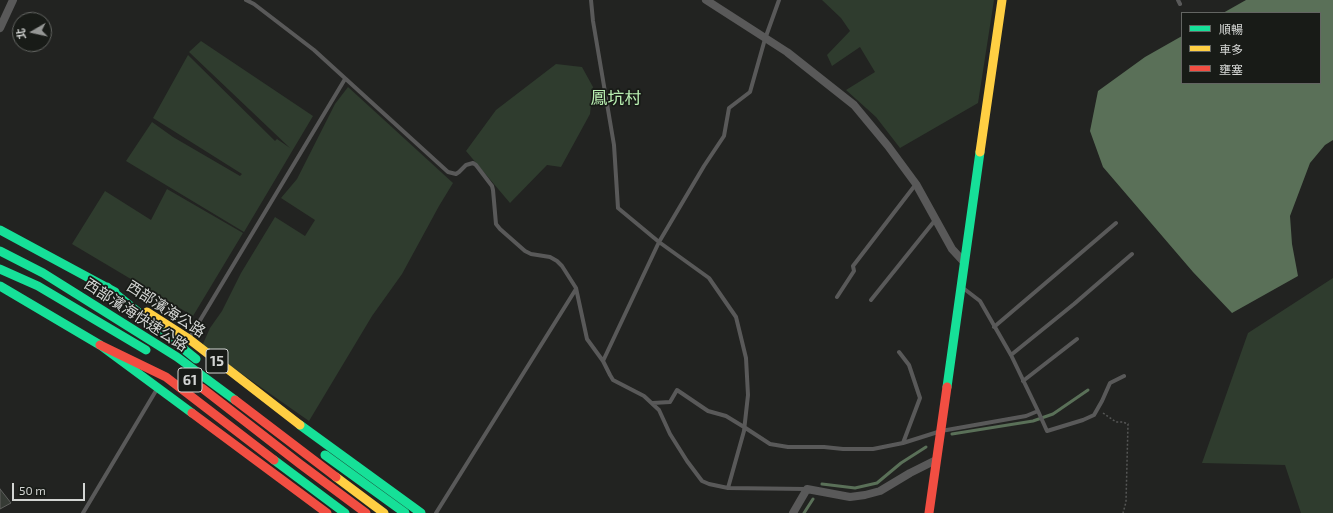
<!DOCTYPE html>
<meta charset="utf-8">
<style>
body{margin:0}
#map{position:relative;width:1333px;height:513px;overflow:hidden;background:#222321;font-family:"Exo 2","Noto Sans TC",sans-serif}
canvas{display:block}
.legend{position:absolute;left:1181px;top:12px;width:140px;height:72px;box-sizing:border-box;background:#181b17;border:1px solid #636562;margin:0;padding:5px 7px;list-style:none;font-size:12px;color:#d3d5d3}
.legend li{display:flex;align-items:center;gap:8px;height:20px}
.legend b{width:20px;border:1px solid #636562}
.north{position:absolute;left:12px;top:12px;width:40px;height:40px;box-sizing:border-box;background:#181b17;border:1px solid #636562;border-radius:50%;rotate:261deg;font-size:11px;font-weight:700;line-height:16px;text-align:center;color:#d3d5d3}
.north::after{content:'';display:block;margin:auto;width:14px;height:18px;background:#959795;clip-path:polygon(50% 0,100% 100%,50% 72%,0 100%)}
.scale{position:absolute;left:12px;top:483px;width:73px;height:18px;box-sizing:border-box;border:2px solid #d3d5d3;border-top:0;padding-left:5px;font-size:12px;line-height:14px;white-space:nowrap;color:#d3d5d3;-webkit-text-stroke:3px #181b17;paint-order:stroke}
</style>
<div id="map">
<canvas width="1333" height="513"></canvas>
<ul class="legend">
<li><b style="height:5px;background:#16e098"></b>順暢</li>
<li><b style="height:5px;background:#ffcf43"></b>車多</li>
<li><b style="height:5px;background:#f24e42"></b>壅塞</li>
</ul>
<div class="north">北</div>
<div class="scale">50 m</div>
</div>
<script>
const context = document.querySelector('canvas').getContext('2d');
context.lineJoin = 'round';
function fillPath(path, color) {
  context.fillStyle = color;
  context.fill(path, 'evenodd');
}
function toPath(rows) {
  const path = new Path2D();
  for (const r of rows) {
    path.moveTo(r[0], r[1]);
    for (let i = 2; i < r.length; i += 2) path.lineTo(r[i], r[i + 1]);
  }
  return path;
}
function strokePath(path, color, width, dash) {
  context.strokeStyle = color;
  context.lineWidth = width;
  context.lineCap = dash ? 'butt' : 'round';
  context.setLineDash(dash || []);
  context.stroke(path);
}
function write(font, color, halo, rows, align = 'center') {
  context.font = font + ' "Exo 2","Noto Sans TC",sans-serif';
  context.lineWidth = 3.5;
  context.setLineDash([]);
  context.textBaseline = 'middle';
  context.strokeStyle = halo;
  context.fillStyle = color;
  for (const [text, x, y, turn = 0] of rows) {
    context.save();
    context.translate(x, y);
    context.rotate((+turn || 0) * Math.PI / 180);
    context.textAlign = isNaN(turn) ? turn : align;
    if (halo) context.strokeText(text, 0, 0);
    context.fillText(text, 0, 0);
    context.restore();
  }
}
fillPath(toPath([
 [822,0,994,0,978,103,900,148,876,117,846,90,875,72,860,47,832,66,827,55,850,31,841,18],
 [201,41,313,116,244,232,126,161,152,122,173,137,240,176,242,174,153,118,188,55,275,141,277,139,290,148,189,52],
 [556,64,582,67,593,87,590,114,561,167,547,165,510,203,466,151,496,110],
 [348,87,453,183,439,206,402,274,372,316,309,421,202,346,210,328,222,311,241,273,275,217,305,236,315,220,281,198,297,179,335,104],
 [167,189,243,233,193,316,72,244,105,191,151,220],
 [1333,278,1333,513,1301,513,1285,465,1202,463,1248,333]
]), '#2f3c2e');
fillPath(toPath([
 [1246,0,1333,0,1333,140,1325,145,1310,163,1290,216,1292,244,1298,276,1232,313,1193,272,1103,167,1090,131,1098,91,1145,57,1182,36,1182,83,1320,83,1320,13,1223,13]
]), '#5a7058');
strokePath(toPath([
 [952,434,1033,421,1053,414,1088,390],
 [822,484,855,488,877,483,901,463,926,447],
 [804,513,813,499]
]), '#5a7058', 3);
const building = toPath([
 [0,489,11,503,0,509,0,489]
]);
fillPath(building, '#363b35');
strokePath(building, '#60615f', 1);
strokePath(toPath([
 [1103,413,1116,422,1123,422,1128,424,1126,502,1123,513]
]), '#555655', 1.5, [2, 2]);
strokePath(toPath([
 [246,0,254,4,314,50,448,172,456,174,459,172,466,165,473,163,476,165,492,186,493,190,496,224,500,229,525,251,531,254,550,257,557,261,562,266,576,288,587,339,603,361,610,375,613,380,644,396,659,410,670,434,687,461,702,481,709,484,728,488,806,489],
 [591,0,593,21,614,145,618,208,659,242,709,278,736,317,746,358,748,395,744,431,728,488],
 [1178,0,1180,4],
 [837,297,854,271,853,266,916,184],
 [871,300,936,219],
 [994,327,1116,223],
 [190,337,345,79],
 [899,352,909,365,920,398,903,443],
 [1011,355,1074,304,1132,254],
 [603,361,659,242,704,166,724,136,729,108,750,92,765,39,779,0],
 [1023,381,1077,339],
 [653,403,670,402,677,390,708,411,726,416,744,427,770,444,788,447,824,447,843,449,873,449,903,443,941,431,1026,416,1038,411,1011,355,980,301,963,288],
 [1038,411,1047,431,1083,420,1094,415,1102,401,1110,383,1124,376],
 [83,513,157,389],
 [436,513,576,289]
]), '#595959', 4);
strokePath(toPath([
 [706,0,787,52,854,105,888,146,916,184,952,249,964,262],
 [0,28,13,0],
 [793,513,807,489,850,497,865,495,880,491,910,473,936,460]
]), '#595959', 8);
strokePath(toPath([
 [0,230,115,292],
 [0,251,43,273,177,357,235,400],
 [0,269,38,286,146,350],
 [0,286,100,345,192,413],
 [107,287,196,359],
 [947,387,980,152],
 [300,425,421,513],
 [325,455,405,513],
 [274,460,345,513]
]), '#16e098', 9);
strokePath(toPath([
 [980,152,1002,0],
 [147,312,189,339,300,425],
 [336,477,384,513]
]), '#ffcf43', 9);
strokePath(toPath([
 [100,345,166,377,274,460],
 [202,388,300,464,366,513],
 [235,400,336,477],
 [192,413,327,513],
 [929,513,947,387]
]), '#f24e42', 9);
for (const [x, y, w] of [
 [217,361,22],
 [190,380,24]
]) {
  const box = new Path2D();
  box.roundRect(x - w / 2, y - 12, w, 24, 3);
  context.fillStyle = '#181b17';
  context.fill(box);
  strokePath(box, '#d3d5d3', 1);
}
write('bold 14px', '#d3d5d3', null, [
 ["15",217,361],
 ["61",190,380]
]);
write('15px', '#d3d5d3', '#181b17', [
 ["西部濱海公路",166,309,33],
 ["西部濱海快速公路",136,315,33]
]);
write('17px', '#b9f0b2', '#181b17', [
 ["鳳坑村",616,98]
]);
</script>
